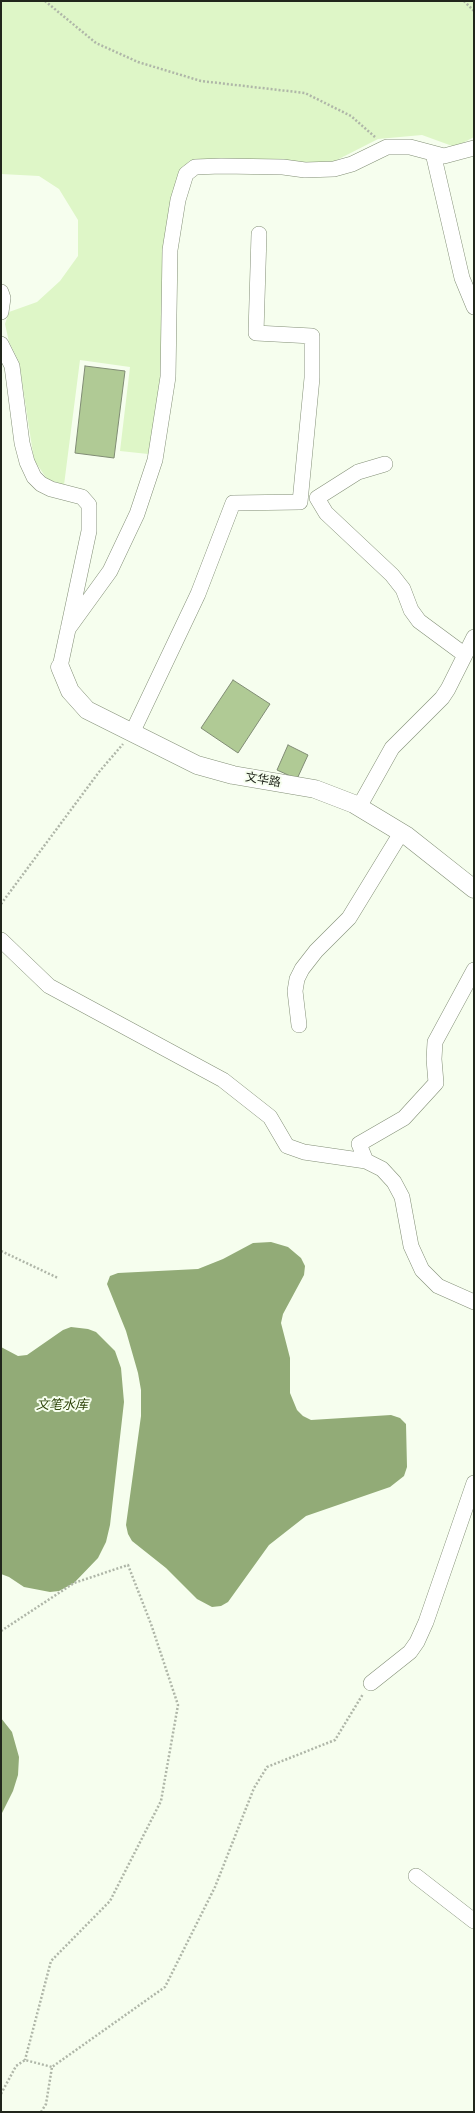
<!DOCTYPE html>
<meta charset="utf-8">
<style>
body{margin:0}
#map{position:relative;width:475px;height:2113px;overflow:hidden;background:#f6feee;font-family:Inter,sans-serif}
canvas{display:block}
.frame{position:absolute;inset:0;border:2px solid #21261c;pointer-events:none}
</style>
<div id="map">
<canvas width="475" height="2113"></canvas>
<div class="frame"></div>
</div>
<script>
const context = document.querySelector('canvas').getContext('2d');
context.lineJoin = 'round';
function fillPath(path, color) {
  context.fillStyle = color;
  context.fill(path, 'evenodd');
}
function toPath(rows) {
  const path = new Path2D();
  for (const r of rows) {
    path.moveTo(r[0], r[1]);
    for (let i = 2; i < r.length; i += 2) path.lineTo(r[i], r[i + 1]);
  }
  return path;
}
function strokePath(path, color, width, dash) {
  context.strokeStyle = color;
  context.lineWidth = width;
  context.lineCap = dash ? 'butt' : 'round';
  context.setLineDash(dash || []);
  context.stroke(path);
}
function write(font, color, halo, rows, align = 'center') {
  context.font = font + ' Inter,"Noto Sans SC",sans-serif';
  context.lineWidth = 4;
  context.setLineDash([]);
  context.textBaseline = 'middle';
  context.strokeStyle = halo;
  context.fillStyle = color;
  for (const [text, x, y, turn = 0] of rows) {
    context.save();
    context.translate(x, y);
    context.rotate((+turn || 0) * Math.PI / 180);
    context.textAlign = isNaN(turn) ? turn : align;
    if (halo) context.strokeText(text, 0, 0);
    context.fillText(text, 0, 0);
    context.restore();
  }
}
fillPath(toPath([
 [1,1,474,1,474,137,455,147,422,135,378,139,331,163,189,161,172,197,161,393,148,454,120,451,130,367,80,360,64,485,47,479,34,460,19,362,9,342,5,324,9,312,37,302,60,281,78,256,78,220,59,189,39,176,1,174]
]), '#def6c7');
fillPath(toPath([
 [271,1242,288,1247,301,1258,305,1266,304,1275,283,1314,281,1323,290,1358,290,1393,297,1410,303,1416,311,1420,391,1415,400,1418,406,1424,407,1467,404,1476,390,1487,306,1516,269,1545,228,1602,221,1606,212,1607,197,1599,166,1568,132,1541,128,1534,126,1525,141,1416,141,1390,138,1373,126,1331,107,1284,110,1276,118,1273,198,1269,223,1259,253,1243],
 [71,1327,88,1329,96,1332,115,1351,121,1368,124,1402,110,1525,106,1542,98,1558,74,1583,59,1591,50,1592,24,1587,9,1577,1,1574,1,1347,18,1356,27,1355,63,1330],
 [1,1718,12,1732,19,1757,18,1775,13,1791,1,1815]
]), '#92ab77');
const building = toPath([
 [85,366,125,371,114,458,75,453,85,366],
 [233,680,270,704,238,753,201,728,233,680],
 [288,745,308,755,297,779,277,770,288,745]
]);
fillPath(building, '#b0ca95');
strokePath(building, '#808c74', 1);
const minor = toPath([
 [433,153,462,278,474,307],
 [1,292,3,298,1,312],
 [1,344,12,366,22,443,27,462,34,477,41,484,51,489,82,497,89,505,89,531,60,667],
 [385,464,358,472,317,498,326,513,392,575,403,589,411,610,419,621,465,655],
 [68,629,110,571,137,514,155,460,168,377,170,250,178,200,186,174,195,167,221,166,283,167,305,170,334,169,352,164,387,147,410,147,444,156,474,148],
 [132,733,198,594,233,503,300,502,312,378,312,336,256,333,259,234],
 [359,807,392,748,442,698,448,689,474,637],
 [1,940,49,986,223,1080,270,1117,287,1146,304,1152,366,1161,382,1169,394,1182,402,1197,411,1246,422,1270,438,1286,474,1302],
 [299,1025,295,991,297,979,302,969,316,951,349,918,401,833],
 [366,1161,359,1144,404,1118,436,1083,434,1059,435,1042,474,970],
 [371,1683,410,1652,417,1642,426,1622,474,1483],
 [416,1876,474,1921]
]);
const tertiary = toPath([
 [60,667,70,691,87,710,197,765,233,775,315,789,354,804,407,836,474,889]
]);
strokePath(minor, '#838f77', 16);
strokePath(tertiary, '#838f77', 19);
strokePath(toPath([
 [45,1,96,43,138,62,201,81,305,93,351,116,375,137],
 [464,1,474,11],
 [1,904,99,772,123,744],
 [1,1251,58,1278],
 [1,1631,74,1583,128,1565,151,1624,178,1705,161,1801,110,1901,51,1961,25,2060],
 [1,2094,16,2066,25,2060,52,2067],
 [41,2112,46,2104,52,2067,165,1987,215,1887,254,1788,267,1767,335,1740,363,1694]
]), '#afb6a8', 2.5, [2, 2]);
strokePath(minor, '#fff', 15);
strokePath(tertiary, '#fff', 18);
write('12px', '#21261c', '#f6feee', [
 ["文华路",263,780,10]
]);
write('italic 13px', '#2b4207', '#f6feee', [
 ["文笔水库",62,1405]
]);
</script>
